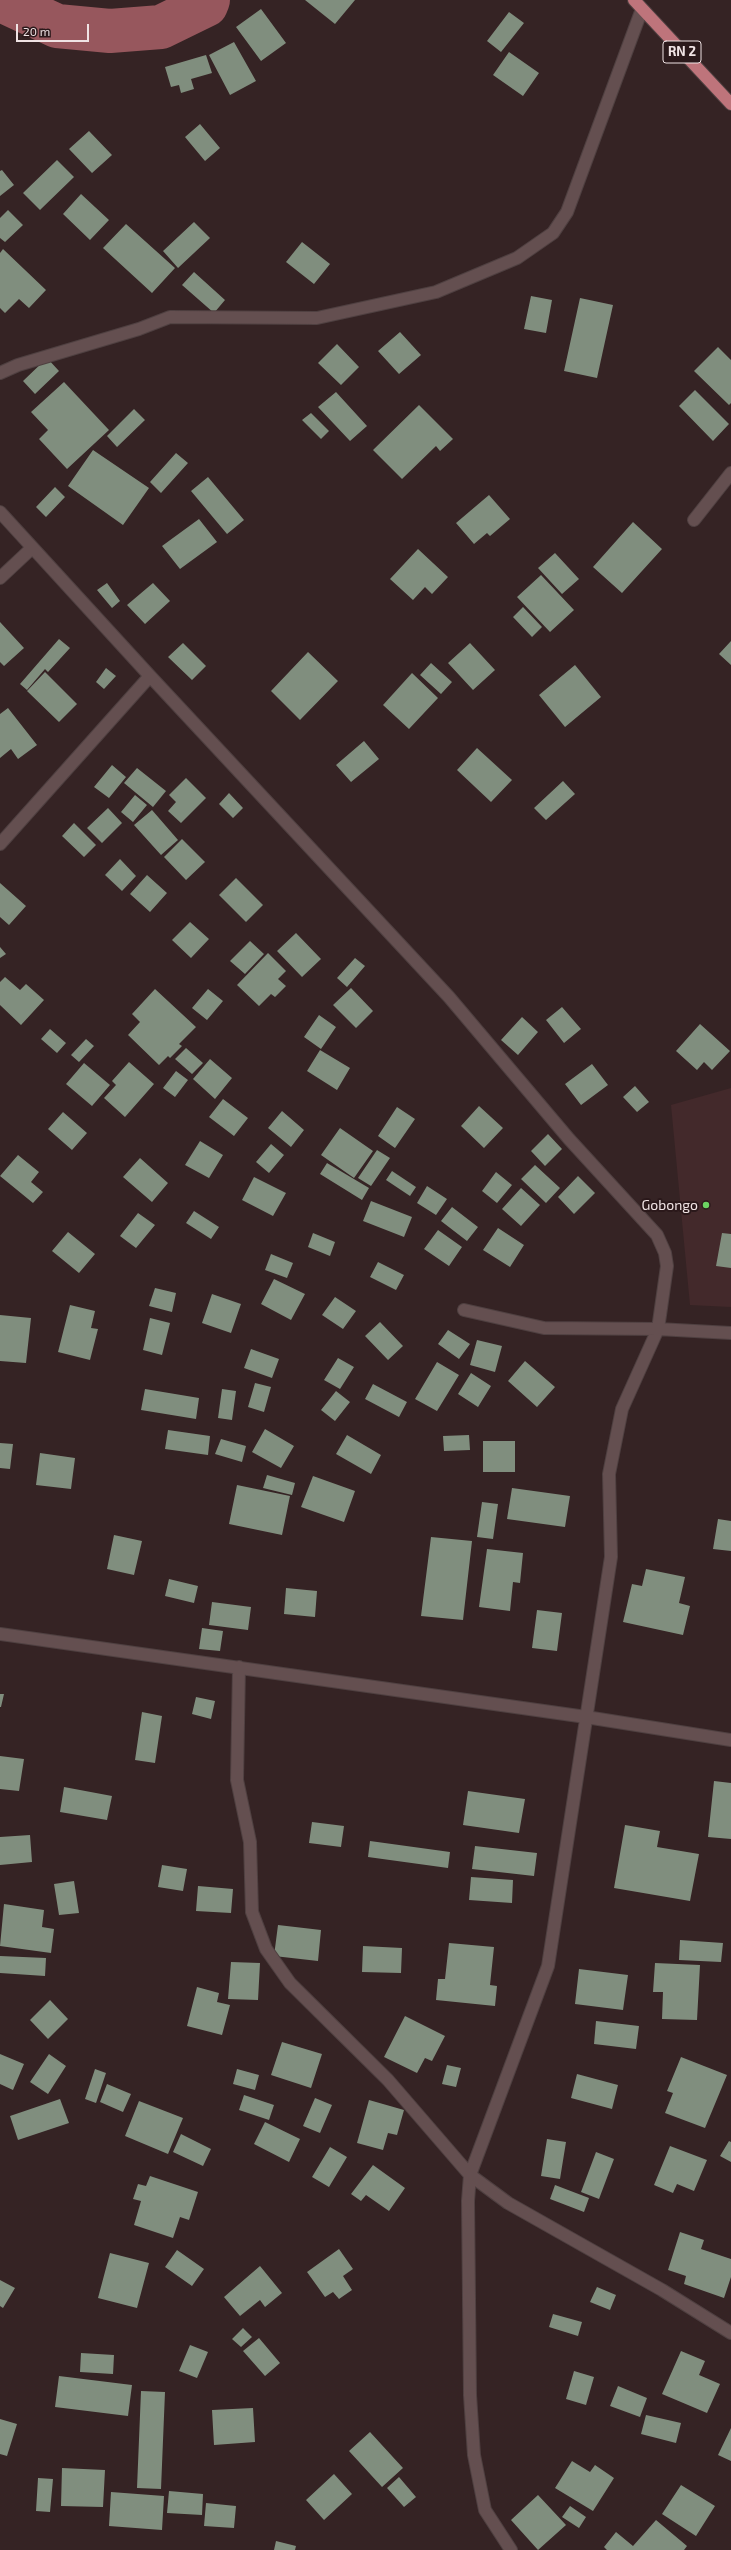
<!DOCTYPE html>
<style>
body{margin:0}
#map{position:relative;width:731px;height:2550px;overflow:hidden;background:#352324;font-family:"Exo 2",sans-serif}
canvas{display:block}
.scale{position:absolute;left:16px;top:24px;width:73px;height:18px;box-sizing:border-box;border:2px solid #f0e3e4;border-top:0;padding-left:5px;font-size:12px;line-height:14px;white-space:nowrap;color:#f0e3e4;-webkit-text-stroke:3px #2b191b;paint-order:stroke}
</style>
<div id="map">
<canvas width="731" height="2550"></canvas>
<div class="scale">20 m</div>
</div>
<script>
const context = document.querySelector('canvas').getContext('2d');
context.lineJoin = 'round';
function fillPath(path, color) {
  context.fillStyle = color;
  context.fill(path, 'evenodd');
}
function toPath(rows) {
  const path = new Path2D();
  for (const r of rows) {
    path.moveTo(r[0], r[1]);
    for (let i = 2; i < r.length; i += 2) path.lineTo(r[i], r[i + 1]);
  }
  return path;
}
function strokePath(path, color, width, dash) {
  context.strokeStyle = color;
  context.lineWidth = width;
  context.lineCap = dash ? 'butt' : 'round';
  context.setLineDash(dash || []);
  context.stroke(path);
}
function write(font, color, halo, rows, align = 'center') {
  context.font = font + ' "Exo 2",sans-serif';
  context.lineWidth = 4;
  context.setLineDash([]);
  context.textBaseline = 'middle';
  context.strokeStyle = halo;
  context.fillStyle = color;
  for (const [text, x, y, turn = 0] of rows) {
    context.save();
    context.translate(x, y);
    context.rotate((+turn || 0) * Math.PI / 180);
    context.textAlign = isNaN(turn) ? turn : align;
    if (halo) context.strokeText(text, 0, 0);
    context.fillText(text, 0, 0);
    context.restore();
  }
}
fillPath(toPath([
 [731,1088,731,1307,690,1305,671,1105]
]), '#43292b');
strokePath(toPath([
 [1,0,57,26,110,31,161,27,206,5,208,0]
]), '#97575d', 44);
fillPath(toPath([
 [305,0,355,0,335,24],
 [261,9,286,43,261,61,236,27],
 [509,12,524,23,501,52,487,41],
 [234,42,256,81,230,95,209,55],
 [509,52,539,73,523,96,493,75],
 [206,55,212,73,191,79,194,89,181,93,179,85,171,87,165,67],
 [200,124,220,148,205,161,185,137],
 [89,131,112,155,92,173,69,149],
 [57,160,74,177,40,210,23,193],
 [2,170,14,185,0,196,0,171],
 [81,194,109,220,90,240,63,214],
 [8,210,23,225,5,242,0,238,0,218],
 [194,222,210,238,178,268,163,251],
 [126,224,175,268,152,293,103,248],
 [302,242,330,264,314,284,286,262],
 [3,249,46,290,29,308,19,299,5,313,0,308,0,253],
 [194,272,225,300,214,313,182,285],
 [531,296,552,300,546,333,524,329],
 [580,298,613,305,597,378,564,371],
 [400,332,421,355,399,374,378,351],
 [337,344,359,367,341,385,318,363],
 [718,347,731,360,731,403,729,405,694,371],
 [47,358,59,371,35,394,23,381],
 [64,382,109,430,67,469,39,439,48,430,31,412],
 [695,390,729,424,713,441,679,406],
 [336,392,367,426,350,441,318,407],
 [419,405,453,439,440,451,436,446,402,479,373,450],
 [134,409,145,420,117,447,107,436],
 [311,413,329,431,321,439,302,420],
 [93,450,149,488,123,525,68,486],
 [176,453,188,463,161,493,150,482],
 [208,477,244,520,227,534,191,491],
 [55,487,65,497,46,517,36,507],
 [489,495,510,519,490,536,487,533,474,544,456,523],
 [199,519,217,542,180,569,162,546],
 [633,522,662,549,622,593,593,567],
 [418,549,448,577,432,594,425,587,413,600,390,579],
 [555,553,579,579,562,594,538,568],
 [541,575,574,610,550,632,517,597],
 [107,583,120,601,112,608,97,590],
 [153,583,170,601,145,624,127,605],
 [523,607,542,627,532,637,513,617],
 [0,622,24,648,4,666,0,662],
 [59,639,70,648,48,672,45,669,27,690,20,684],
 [731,641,731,665,719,654],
 [183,643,206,666,192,680,168,657],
 [470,643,495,670,473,690,448,663],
 [308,652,338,681,300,720,271,691],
 [431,663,452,682,441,694,420,675],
 [575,665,601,697,565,727,539,695],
 [106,668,116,676,104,689,96,682],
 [45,672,77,704,59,722,27,691],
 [412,673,438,698,409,729,383,705],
 [8,708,37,745,18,759,11,749,0,758,0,714],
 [364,741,379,759,351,782,336,765],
 [477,748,512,780,491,802,457,770],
 [112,765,126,777,109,798,94,787],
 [137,768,166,791,153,807,124,783],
 [186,778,206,798,181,823,168,811,176,802,169,795],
 [563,781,575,794,546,820,534,808],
 [229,793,243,808,233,818,219,804],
 [135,795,147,805,133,822,121,812],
 [108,808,122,823,102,843,87,828],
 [152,810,178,840,161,855,134,825],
 [74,823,96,845,84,857,62,836],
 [182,839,205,862,186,880,164,857],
 [120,859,136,876,122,891,105,875],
 [147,875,167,893,150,912,130,894],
 [236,878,263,905,246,922,219,895],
 [0,883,26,906,9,925,0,917],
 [190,922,209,939,191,958,172,940],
 [296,933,321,959,302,977,277,951],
 [250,941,264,954,245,974,230,961],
 [0,947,6,954,0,958],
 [268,953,286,971,278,979,286,986,275,997,271,994,259,1006,237,985],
 [355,958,365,966,347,987,337,978],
 [5,977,20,990,26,984,44,1000,21,1025,0,1005,0,982],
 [351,988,373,1011,356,1028,333,1005],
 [155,989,196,1027,179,1044,182,1046,170,1058,168,1056,159,1065,128,1035,140,1022,132,1014],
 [208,989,223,1001,207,1020,192,1008],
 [562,1007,581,1029,564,1043,546,1020],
 [319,1015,336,1027,321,1049,304,1037],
 [522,1017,538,1032,518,1055,501,1040],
 [700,1024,730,1051,712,1070,704,1062,697,1070,676,1051],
 [50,1029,66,1043,57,1053,41,1039],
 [86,1039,94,1046,79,1062,71,1055],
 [186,1048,203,1063,192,1074,175,1059],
 [320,1050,350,1068,337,1090,307,1071],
 [210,1059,232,1078,215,1099,193,1079],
 [129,1062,154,1084,125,1117,104,1098,116,1085,112,1081],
 [84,1063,110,1085,92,1106,66,1084],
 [592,1064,608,1085,581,1105,565,1084],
 [176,1071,188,1080,175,1097,163,1088],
 [635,1086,649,1102,637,1112,623,1097],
 [223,1099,248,1118,234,1136,209,1117],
 [479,1106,503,1128,484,1148,461,1126],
 [397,1107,415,1119,395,1148,378,1136],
 [282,1111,304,1130,291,1147,268,1128],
 [63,1112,87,1133,72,1150,48,1129],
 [340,1128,373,1151,354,1178,321,1155],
 [548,1134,562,1149,545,1166,531,1151],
 [200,1141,223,1155,209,1178,185,1165],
 [271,1144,284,1155,269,1173,256,1162],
 [377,1150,390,1158,371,1186,358,1178],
 [18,1155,39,1172,31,1182,43,1192,33,1203,0,1176],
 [140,1158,168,1183,152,1202,123,1177],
 [327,1163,369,1188,362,1200,320,1174],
 [535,1165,560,1188,546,1203,521,1179],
 [392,1171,416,1187,410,1196,386,1180],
 [496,1172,512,1185,497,1203,482,1191],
 [578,1176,595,1193,574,1214,558,1197],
 [254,1177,286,1193,273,1216,242,1200],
 [427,1186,447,1199,436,1215,417,1203],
 [521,1188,540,1205,521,1226,502,1209],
 [371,1201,412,1217,404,1237,363,1221],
 [452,1207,478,1227,467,1241,441,1221],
 [194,1211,219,1227,211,1239,186,1223],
 [138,1213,155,1225,136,1248,120,1236],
 [498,1228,524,1245,510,1267,483,1250],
 [438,1230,462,1247,449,1266,424,1249],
 [68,1232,95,1254,79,1273,52,1251],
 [313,1233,335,1242,330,1256,308,1247],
 [722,1233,731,1234,731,1268,716,1266],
 [271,1254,293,1263,287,1278,265,1270],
 [378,1262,404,1275,396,1290,370,1277],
 [274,1279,305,1294,291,1320,261,1304],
 [155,1288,176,1293,172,1312,149,1306],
 [212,1294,241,1304,231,1333,202,1323],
 [335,1297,356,1311,343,1329,322,1315],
 [70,1305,95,1311,91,1328,98,1329,90,1360,58,1352],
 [0,1315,31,1318,26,1363,0,1361],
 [150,1318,170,1323,162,1355,143,1350],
 [380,1322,403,1346,388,1360,365,1336],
 [448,1330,470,1344,459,1359,438,1344],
 [477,1340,502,1346,495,1372,470,1365],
 [251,1349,279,1359,272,1378,244,1368],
 [338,1358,354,1367,340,1389,324,1380],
 [525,1361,555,1387,537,1407,508,1381],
 [437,1362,459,1375,437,1411,415,1399],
 [471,1373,491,1386,478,1407,458,1394],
 [255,1383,271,1387,264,1412,248,1407],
 [373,1384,407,1402,399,1417,365,1399],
 [145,1389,199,1398,196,1419,141,1410],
 [222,1389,236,1391,232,1420,218,1418],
 [336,1391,350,1402,335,1421,321,1410],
 [265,1429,294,1446,281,1468,252,1452],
 [168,1430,210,1436,208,1455,165,1449],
 [347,1435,381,1455,371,1474,336,1454],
 [469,1435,470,1450,444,1451,443,1436],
 [221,1439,246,1446,242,1462,215,1454],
 [483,1441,515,1441,515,1472,483,1472],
 [0,1443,13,1444,10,1469,0,1468],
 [40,1453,75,1458,71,1489,36,1485],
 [267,1475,295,1483,292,1495,263,1488],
 [313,1476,355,1491,344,1522,301,1507],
 [237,1485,290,1496,282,1535,229,1524],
 [512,1488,570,1496,565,1527,507,1519],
 [482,1502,498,1504,493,1539,477,1537],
 [718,1519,731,1521,731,1551,713,1549],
 [114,1535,142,1541,134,1575,107,1569],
 [431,1537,472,1541,463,1620,421,1616],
 [487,1549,523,1553,520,1583,513,1582,510,1611,479,1607],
 [646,1569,685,1577,679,1603,690,1606,683,1635,623,1622,632,1584,642,1586],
 [169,1579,198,1586,194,1603,165,1596],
 [286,1588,317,1591,315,1617,284,1614],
 [212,1602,251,1607,248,1630,209,1625],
 [537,1610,562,1613,557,1651,532,1648],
 [202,1628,223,1631,220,1651,199,1649],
 [0,1694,4,1694,1,1707,0,1707],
 [196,1697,215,1701,211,1719,192,1714],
 [142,1712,162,1716,155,1763,135,1760],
 [0,1756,24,1759,19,1791,0,1789],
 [714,1781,731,1783,731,1839,708,1837],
 [64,1787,112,1796,107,1820,60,1812],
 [468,1791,525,1799,519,1833,463,1825],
 [312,1822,344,1826,341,1847,309,1843],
 [625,1825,660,1831,657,1847,699,1854,690,1901,614,1888],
 [30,1835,32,1862,0,1865,0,1837],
 [370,1841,450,1852,448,1868,368,1857],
 [475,1846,537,1853,534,1876,472,1869],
 [162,1865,187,1869,183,1891,158,1887],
 [471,1877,513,1880,512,1903,469,1900],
 [74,1881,79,1913,59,1915,54,1884],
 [198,1886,233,1889,231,1913,196,1911],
 [4,1904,44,1910,42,1927,54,1929,51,1953,0,1946],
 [278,1925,321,1930,318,1961,274,1956],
 [680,1940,723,1943,721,1962,679,1960],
 [449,1943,494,1947,490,1985,497,1986,495,2006,436,2000,438,1979,445,1979],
 [363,1946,402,1948,401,1973,362,1972],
 [0,1956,46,1958,45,1976,0,1973],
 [231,1962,260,1963,258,2000,228,1999],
 [655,1963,700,1965,697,2020,662,2019,663,1992,653,1992],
 [579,1969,628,1975,623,2010,575,2004],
 [197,1987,219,1993,217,2002,230,2005,222,2035,187,2026],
 [50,2000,68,2019,48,2039,30,2020],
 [405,2016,445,2036,432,2061,425,2058,417,2073,384,2057],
 [596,2021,639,2026,636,2049,594,2044],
 [282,2042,322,2054,311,2088,271,2075],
 [0,2054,24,2064,13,2090,0,2084],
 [49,2054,66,2066,48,2094,30,2082],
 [681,2057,727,2075,705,2128,665,2113,673,2093,667,2091],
 [447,2065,461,2068,456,2087,442,2084],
 [95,2069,106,2073,96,2103,85,2099],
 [237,2069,259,2075,255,2090,233,2084],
 [577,2074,618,2085,612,2109,571,2098],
 [107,2084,131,2094,123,2112,100,2102],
 [244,2095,274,2105,269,2120,239,2110],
 [315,2098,332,2105,320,2133,303,2126],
 [60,2099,69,2123,18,2140,10,2116],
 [369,2100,404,2110,397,2135,388,2133,383,2150,357,2143],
 [139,2101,183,2118,168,2154,125,2136],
 [265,2122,300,2139,289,2162,254,2144],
 [181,2134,211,2149,203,2166,173,2152],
 [547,2139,566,2142,560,2179,541,2176],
 [729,2141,731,2142,731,2162,720,2156],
 [670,2146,707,2160,694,2191,677,2184,673,2193,654,2185],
 [330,2147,347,2157,329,2187,312,2177],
 [596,2152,614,2159,599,2199,581,2192],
 [373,2165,405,2188,389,2211,366,2195,361,2201,351,2194],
 [150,2176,198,2192,189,2220,180,2217,173,2238,134,2225,141,2201,133,2199,138,2184,146,2186],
 [555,2185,589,2198,584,2212,550,2199],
 [680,2232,704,2240,701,2249,731,2259,731,2277,724,2298,684,2284,686,2276,668,2270],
 [339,2249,353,2269,343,2276,352,2290,339,2299,333,2292,325,2297,307,2272],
 [177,2250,204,2269,192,2286,165,2267],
 [110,2253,149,2263,137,2308,98,2298],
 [260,2266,282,2293,265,2307,260,2300,240,2316,224,2297],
 [0,2280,15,2288,3,2308,0,2306],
 [597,2287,616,2295,610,2310,590,2302],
 [553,2314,582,2322,578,2336,549,2327],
 [243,2328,252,2337,241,2347,232,2339],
 [259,2338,280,2363,265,2376,243,2351],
 [190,2345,208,2352,197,2378,179,2371],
 [681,2351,705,2361,699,2375,720,2384,707,2413,662,2394],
 [81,2353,114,2355,113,2374,80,2372],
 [574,2371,594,2377,586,2405,566,2399],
 [59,2376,132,2385,128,2416,55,2407],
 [618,2386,647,2398,640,2417,610,2406],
 [141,2391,165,2392,161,2489,137,2488],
 [253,2408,255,2442,214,2445,212,2410],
 [646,2415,681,2423,676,2443,641,2434],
 [0,2419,17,2424,7,2456,0,2454],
 [731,2428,731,2461,718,2455],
 [370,2432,403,2468,382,2487,349,2451],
 [572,2461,590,2472,595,2465,614,2478,593,2511,555,2488],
 [62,2468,105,2470,103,2507,61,2506],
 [334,2474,352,2494,324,2520,306,2500],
 [399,2477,416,2497,404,2507,387,2488],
 [38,2478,53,2479,50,2512,36,2511],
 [681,2485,715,2506,696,2536,662,2514],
 [169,2491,203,2494,202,2515,167,2513],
 [111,2492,164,2496,162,2530,109,2526],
 [538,2495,566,2525,538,2550,511,2520],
 [206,2503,236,2506,234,2528,204,2526],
 [570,2506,586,2517,579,2528,562,2517],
 [656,2520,687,2546,684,2550,607,2550,604,2547,616,2532,633,2546],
 [276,2541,296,2546,295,2550,274,2550]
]), '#808e7e');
const minor = toPath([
 [0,373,18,365,139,329,170,317,317,318,436,292,517,258,553,233,567,212,642,9],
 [0,512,150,676,449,997,569,1139,657,1235,665,1253,667,1266,658,1329,622,1409,609,1474,611,1557,548,1966,470,2175,468,2201,470,2395,474,2455,485,2510,511,2550],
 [694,520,731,473],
 [0,578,32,548],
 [0,844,150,676],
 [464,1310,544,1328,658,1329,731,1333],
 [0,1634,586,1717,731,1740],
 [239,1667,237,1780,250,1842,252,1912,266,1949,290,1983,388,2080,470,2175,508,2203,662,2290,731,2333]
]);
const major = toPath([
 [634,0,731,104]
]);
strokePath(minor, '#4f4041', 14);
strokePath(major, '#4f4041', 14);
strokePath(minor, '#644f50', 12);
strokePath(major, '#be747b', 12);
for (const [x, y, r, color] of [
 [706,1205,4,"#6cd362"]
]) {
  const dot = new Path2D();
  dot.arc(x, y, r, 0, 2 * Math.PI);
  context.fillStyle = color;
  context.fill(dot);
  strokePath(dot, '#2b191b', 1.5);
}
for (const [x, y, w] of [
 [682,52,38]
]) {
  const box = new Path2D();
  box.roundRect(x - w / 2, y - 11, w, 22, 3);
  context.fillStyle = '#2b191b';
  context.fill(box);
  strokePath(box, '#f0e3e4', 1);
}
write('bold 13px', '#f0e3e4', null, [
 ["RN 2",682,52]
]);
write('14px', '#f0e3e4', '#2b191b', [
 ["Gobongo",698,1205]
], 'right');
</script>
